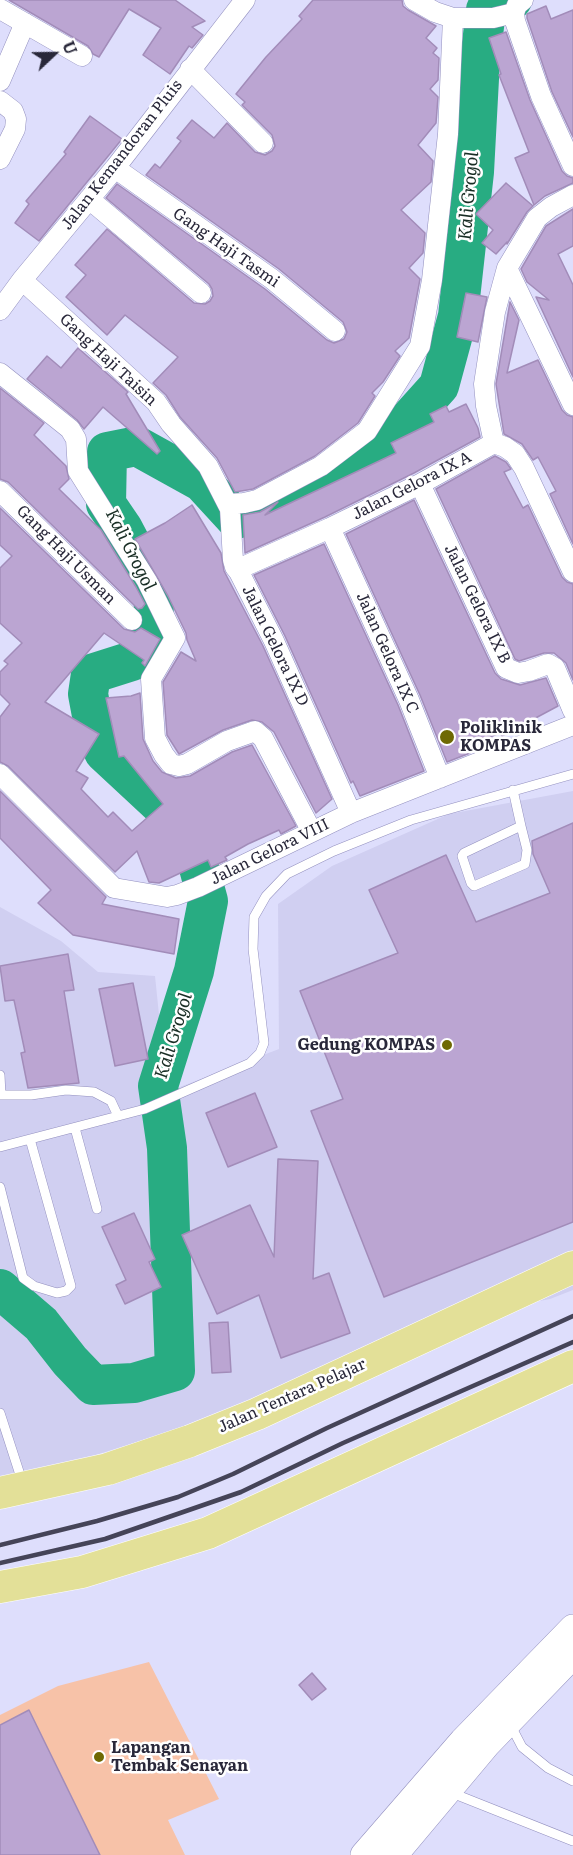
<!DOCTYPE html>
<style>
body{margin:0}
#map{position:relative;width:573px;height:1855px;overflow:hidden;background:#dedefc;font-family:Literata,serif}
canvas{display:block}
.north{position:absolute;left:24px;top:24px;width:60px;height:60px;-webkit-text-stroke:4px #fff;paint-order:stroke;rotate:68deg;font-size:16px;font-weight:700;line-height:24px;text-align:center;color:#29283a}
.north::after{content:'';display:block;margin:auto;width:21px;height:27px;background:#29283a;clip-path:polygon(50% 0,100% 100%,50% 72%,0 100%)}
</style>
<div id="map">
<canvas width="573" height="1855"></canvas>
<div class="north">U</div>
</div>
<script>
const context = document.querySelector('canvas').getContext('2d');
context.lineJoin = 'round';
function fillPath(path, color) {
  context.fillStyle = color;
  context.fill(path, 'evenodd');
}
function toPath(rows) {
  const path = new Path2D();
  for (const r of rows) {
    path.moveTo(r[0], r[1]);
    for (let i = 2; i < r.length; i += 2) path.lineTo(r[i], r[i + 1]);
  }
  return path;
}
function strokePath(path, color, width, dash) {
  context.strokeStyle = color;
  context.lineWidth = width;
  context.lineCap = dash ? 'butt' : 'round';
  context.setLineDash(dash || []);
  context.stroke(path);
}
function write(font, color, halo, rows, align = 'center') {
  context.font = font + ' Literata,serif';
  context.lineWidth = 5;
  context.setLineDash([]);
  context.textBaseline = 'middle';
  context.strokeStyle = halo;
  context.fillStyle = color;
  for (const [text, x, y, turn = 0] of rows) {
    context.save();
    context.translate(x, y);
    context.rotate((+turn || 0) * Math.PI / 180);
    context.textAlign = isNaN(turn) ? turn : align;
    if (halo) context.strokeText(text, 0, 0);
    context.fillText(text, 0, 0);
    context.restore();
  }
}
fillPath(toPath([
 [573,791,573,1290,550,1299,471,1314,175,1430,10,1482,0,1483,0,907,61,941,98,972,155,976,167,1092,279,1049,278,904,332,866,449,814]
]), '#d0cff1');
fillPath(toPath([
 [149,1662,219,1799,168,1820,185,1855,0,1855,0,1715,58,1686]
]), '#f7c2a8');
strokePath(toPath([
 [0,1289,41,1324,70,1361,93,1385,134,1383,175,1371,167,1148,158,1086,194,971,208,901,189,831,104,752,94,726,88,694,91,674,132,661,152,633,155,590,123,529,106,504,107,452,137,446,202,482,236,519,268,508,305,490,368,465,439,386,458,316,474,172,480,60,486,10,512,0]
]), '#28ac82', 40);
const building = toPath([
 [9,0,175,0,205,21,192,27,203,35,192,48,189,46,170,74,143,55,161,28,129,9,99,57,93,54,88,46,9,0],
 [313,0,402,0,403,6,408,10,436,26,426,38,437,48,433,53,439,58,438,80,430,89,438,97,436,123,418,145,433,161,431,182,401,210,425,233,423,253,409,268,420,279,409,338,395,351,400,356,383,382,372,393,375,396,358,423,315,456,253,489,235,492,217,458,180,417,166,395,153,383,178,357,125,315,107,335,66,297,86,275,75,265,107,229,194,303,205,304,210,301,213,296,212,289,209,284,106,198,117,184,265,289,327,340,334,343,344,339,347,332,343,322,279,269,146,175,155,164,160,168,181,141,177,138,192,120,214,138,227,123,255,152,265,155,272,151,275,146,272,135,242,105,245,102,236,94,266,57,302,19,299,16,313,0],
 [546,6,551,19,573,10,573,137,552,92,527,18,527,14,546,6],
 [506,32,530,100,562,171,567,176,573,178,573,183,545,196,534,205,515,158,529,152,499,75,501,74,489,38,506,32],
 [90,116,122,139,39,241,15,223,29,204,26,201,66,154,64,152,90,116],
 [506,183,533,206,527,212,507,244,507,242,496,254,482,243,493,230,476,214,506,183],
 [573,209,573,246,558,254,573,285,573,377,536,297,549,300,527,282,521,269,546,226,573,209],
 [466,293,487,297,478,342,457,337,466,293],
 [510,302,519,320,507,373,538,360,562,410,567,415,573,417,573,544,550,494,556,491,538,457,533,460,522,444,504,434,496,384,510,302],
 [78,348,128,392,126,394,160,451,157,454,103,407,84,429,77,420,27,379,47,356,61,368,78,348],
 [0,388,44,423,34,435,66,466,69,479,59,489,101,530,136,587,145,604,142,608,138,609,8,482,0,479,0,388],
 [466,404,478,428,480,437,414,473,325,517,245,553,243,515,260,512,278,502,265,515,396,453,391,443,434,422,430,414,446,406,449,412,466,404],
 [495,456,506,462,511,469,504,472,523,508,528,505,562,577,567,582,573,584,573,680,566,663,554,653,544,653,519,661,515,659,436,489,495,456],
 [414,500,495,673,501,679,520,685,546,678,558,706,502,736,500,733,467,746,470,753,447,762,420,695,346,534,414,500],
 [192,505,221,553,224,571,263,646,332,799,316,813,274,732,262,722,252,720,223,730,179,754,167,735,163,682,181,652,196,661,187,640,186,633,168,596,135,539,165,523,192,505],
 [0,508,124,629,135,632,141,628,160,639,145,666,142,663,144,660,104,633,45,702,99,734,76,771,88,778,81,789,108,817,113,812,132,831,163,804,124,756,119,757,106,698,131,696,140,693,143,739,153,761,162,772,176,778,190,776,232,752,252,745,296,826,281,834,279,830,248,844,225,857,227,860,211,867,208,860,159,883,149,882,137,851,115,872,8,766,0,762,0,717,10,704,0,694,0,672,8,664,4,661,22,643,0,623,0,568,12,556,0,545,0,508],
 [324,544,398,705,424,771,360,796,353,781,351,783,285,636,254,575,324,544],
 [0,791,106,897,102,904,179,919,174,954,73,935,52,916,38,903,51,890,0,838,0,791],
 [573,823,573,1222,384,1297,311,1111,343,1099,300,991,398,953,369,890,446,855,476,922,550,893,533,854,532,841,573,823],
 [68,954,74,990,64,991,79,1083,28,1088,21,1053,25,1052,14,1000,5,1001,0,966,68,954],
 [133,983,148,1059,115,1066,99,989,133,983],
 [255,1093,277,1147,228,1167,206,1113,255,1093],
 [278,1159,318,1161,313,1279,329,1273,350,1333,281,1358,259,1295,217,1314,182,1235,250,1205,274,1257,278,1159],
 [134,1213,155,1259,149,1262,161,1287,125,1304,116,1285,126,1280,102,1227,134,1213],
 [228,1322,231,1372,212,1373,209,1323,228,1322],
 [312,1673,326,1689,312,1700,299,1685,312,1673],
 [29,1710,100,1855,0,1855,0,1725,29,1710]
]);
fillPath(building, '#bba5d2');
strokePath(building, '#a28cb9', 1.5);
const service = toPath([
 [513,790,521,826,527,850,525,864,474,886,471,883,462,856,464,853,521,826],
 [0,1075,1,1095],
 [0,1095,31,1095,66,1090,94,1092,111,1101,118,1116],
 [75,1128,97,1209],
 [0,1147,145,1109,250,1063,260,1053,264,1043,253,949,254,917,266,896,287,874,334,851,411,820,573,774],
 [0,1187,23,1278,34,1286,57,1293,66,1291,71,1286,30,1139],
 [0,1413,23,1484],
 [510,1724,522,1747,548,1768,573,1781],
 [452,1793,573,1841]
]);
const minor = toPath([
 [414,0,435,12,453,18,493,18,514,13],
 [523,0,517,5,514,13,515,21,541,96,573,166],
 [0,9,82,56],
 [190,69,263,143],
 [0,81,25,23],
 [0,101,13,111,16,119,15,129,0,159],
 [115,168,272,279,335,331],
 [573,195,551,207,537,218,507,268,495,312,484,384,486,406,494,443,505,447,515,454,524,468,573,572],
 [89,199,201,293],
 [507,268,573,405],
 [22,280,156,402,171,424,208,466,230,509,233,560,235,567,239,572],
 [0,310,22,280,115,168,245,0],
 [0,373,70,429,76,439,78,471,147,581,175,638,151,679,155,738,164,755,171,764,179,766,187,764,227,741,255,731,263,738,312,832],
 [420,484,506,668,518,673,529,671,548,664,555,668,573,711],
 [0,491,132,620],
 [229,504,244,503,257,500,321,466,367,431,420,346,432,280,448,134,453,18],
 [330,528,409,700,440,778],
 [0,774,114,888,167,897,177,895,198,887,351,813,573,725],
 [351,813,274,641,239,572,245,566,330,528,420,484,494,443]
]);
const secondary = toPath([
 [364,1855,463,1741,573,1628],
 [394,1855,487,1744,573,1655]
]);
const trunk = toPath([
 [0,1493,108,1469,190,1441,257,1414,573,1267],
 [0,1587,82,1572,208,1533,573,1366]
]);
strokePath(service, '#9390bf', 10);
strokePath(minor, '#9390bf', 21);
strokePath(secondary, '#9390bf', 28);
strokePath(trunk, '#fff', 33);
strokePath(service, '#fff', 9);
strokePath(minor, '#fff', 20);
strokePath(secondary, '#fff', 27);
strokePath(trunk, '#e3e098', 32);
strokePath(toPath([
 [0,1545,97,1521,178,1497,233,1474,327,1428,573,1316],
 [0,1563,105,1539,241,1492,343,1443,573,1342]
]), '#454458', 4.5);
for (const [x, y, r, color] of [
 [447,737,8,"#6e6903"],
 [447,1045,6,"#6e6903"],
 [99,1757,6,"#6e6903"]
]) {
  const dot = new Path2D();
  dot.arc(x, y, r, 0, 2 * Math.PI);
  context.fillStyle = color;
  context.fill(dot);
  strokePath(dot, '#fff', 2);
}
write('16px', '#29283a', '#fff', [
 ["Jalan Kemandoran Pluis",122,155,-52],
 ["Gang Haji Tasmi",226,248,35],
 ["Gang Haji Taisin",108,360,43],
 ["Jalan Gelora IX A",412,486,-27],
 ["Gang Haji Usman",66,555,45],
 ["Jalan Gelora IX B",477,604,64],
 ["Jalan Gelora IX D",275,646,64],
 ["Jalan Gelora IX C",387,653,66],
 ["Jalan Gelora VIII",270,852,-26],
 ["Jalan Tentara Pelajar",292,1396,-24]
]);
write('bold 16px', '#29283a', '#fff', [
 ["Poliklinik",460,728],
 ["KOMPAS",460,746],
 ["Gedung KOMPAS",435,1045,"right"],
 ["Lapangan",111,1748],
 ["Tembak Senayan",111,1766]
], 'left');
write('italic 18px', '#192e25', '#fff', [
 ["Kali Grogol",469,196,-85],
 ["Kali Grogol",130,550,63],
 ["Kali Grogol",174,1036,-73]
]);
</script>
